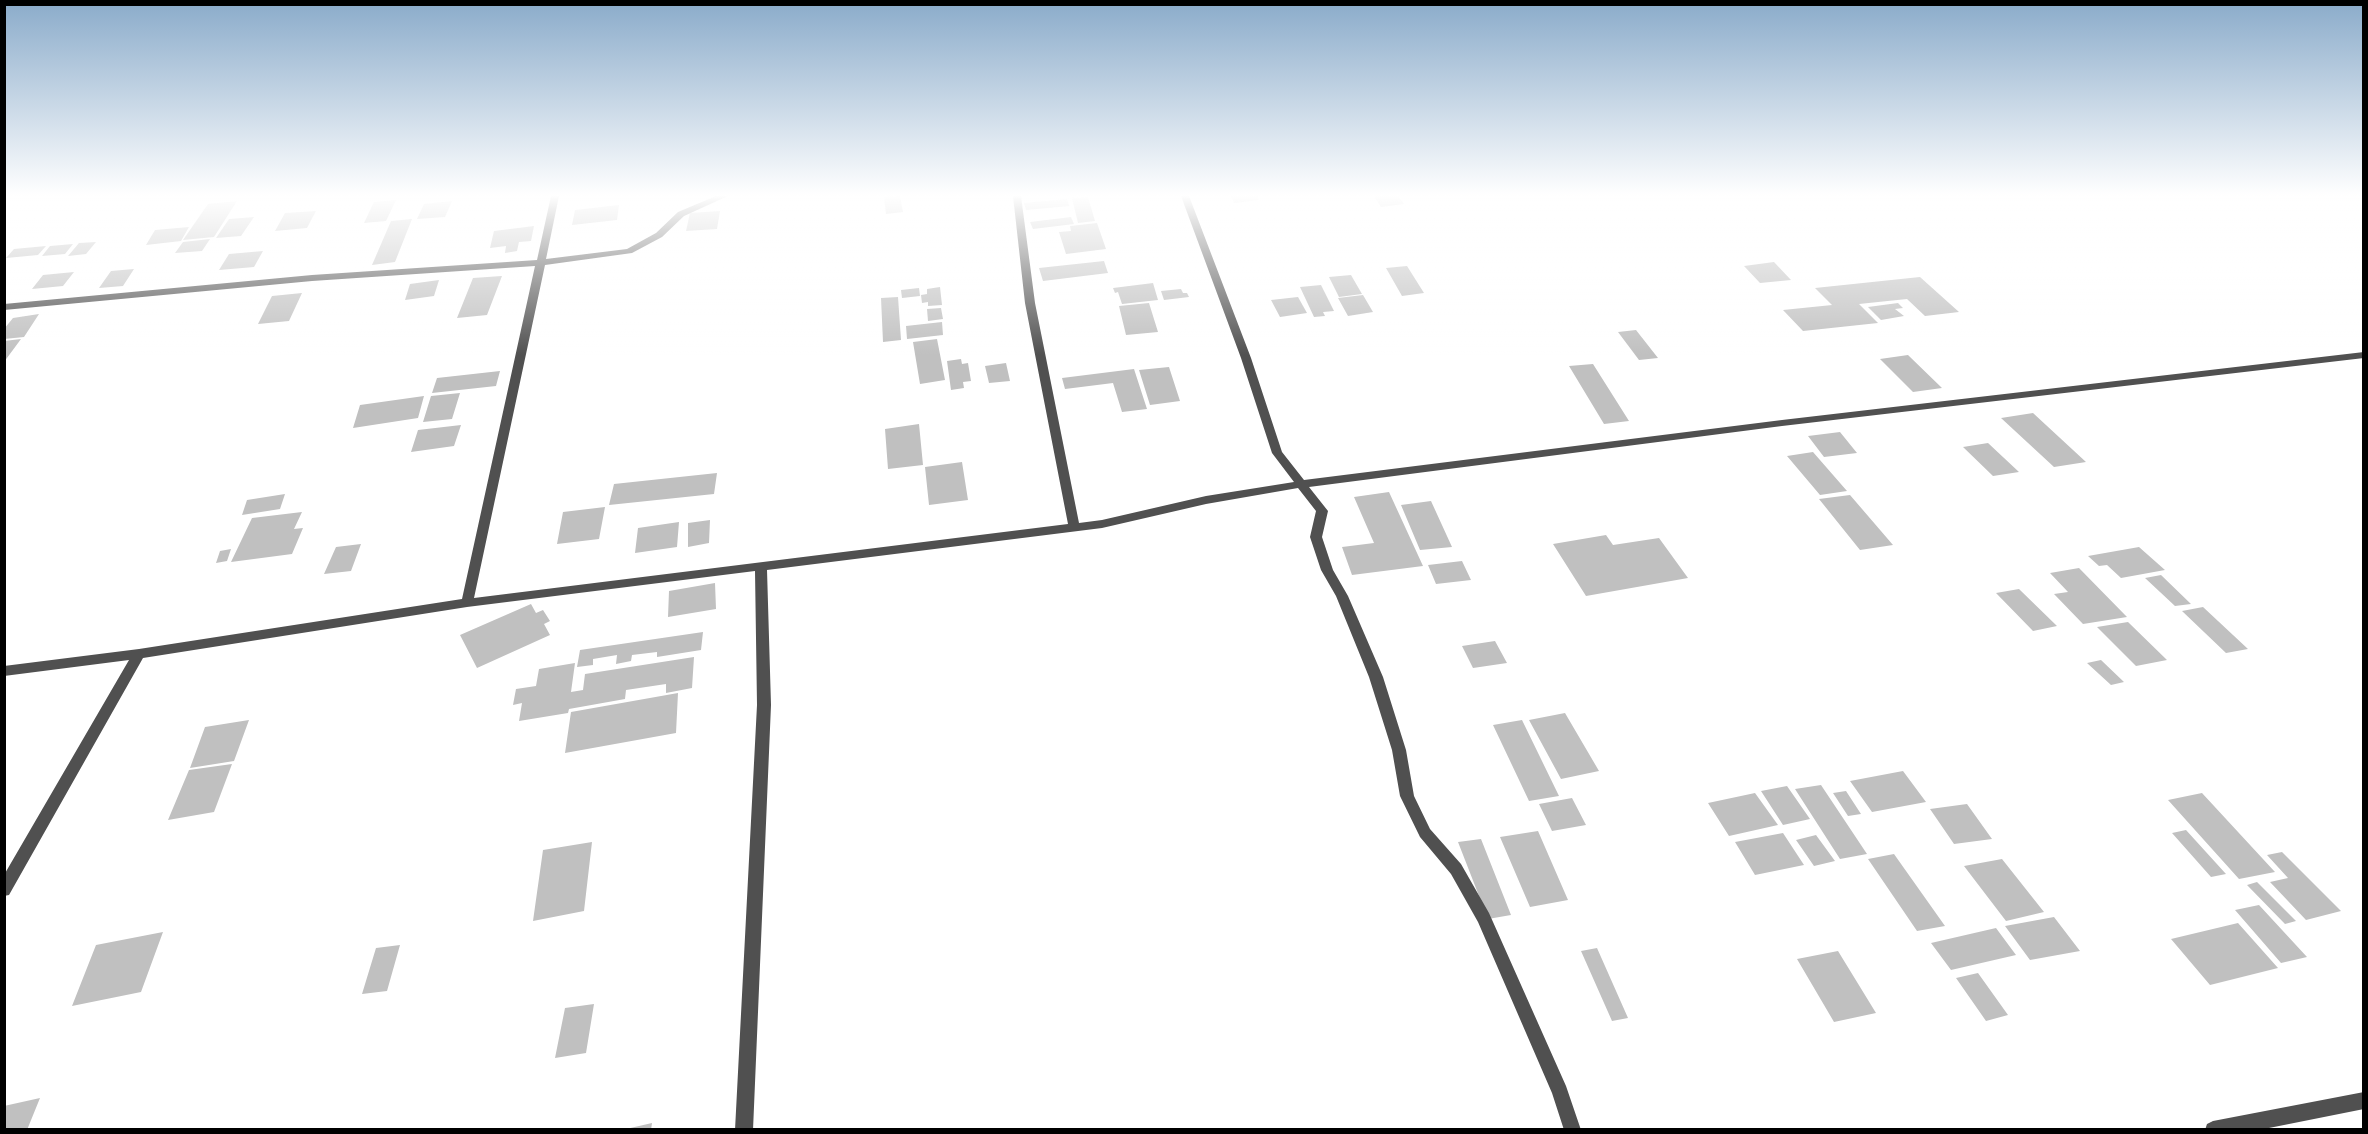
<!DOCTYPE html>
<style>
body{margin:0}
#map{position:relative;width:2368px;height:1134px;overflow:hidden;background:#fff;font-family:"DejaVu Sans",sans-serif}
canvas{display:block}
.frame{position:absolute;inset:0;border:6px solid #000;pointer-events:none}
</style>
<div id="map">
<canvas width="2368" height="1134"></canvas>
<div class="frame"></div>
</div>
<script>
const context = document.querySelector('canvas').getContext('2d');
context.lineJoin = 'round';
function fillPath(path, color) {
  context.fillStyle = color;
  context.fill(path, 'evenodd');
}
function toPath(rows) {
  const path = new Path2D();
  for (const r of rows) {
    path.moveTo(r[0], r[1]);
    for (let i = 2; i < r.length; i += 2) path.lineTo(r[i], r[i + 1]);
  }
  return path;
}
fillPath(toPath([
 [900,196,903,212,886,214,884,197],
 [1231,196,1257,196,1259,200,1234,203],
 [1374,196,1398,196,1404,204,1381,207],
 [1088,197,1095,221,1078,223,1072,198],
 [1067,199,1069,206,1026,210,1024,203],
 [396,200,386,221,364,223,374,202],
 [237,201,214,237,183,240,208,204],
 [452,201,445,217,417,219,424,204],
 [619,205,617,220,572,225,575,210],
 [316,211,307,228,275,231,285,213],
 [720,211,717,229,686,231,690,213],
 [254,217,241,236,216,238,229,219],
 [1071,217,1074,224,1033,229,1030,222],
 [412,219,395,262,372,265,391,221],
 [1097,223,1106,249,1066,254,1059,232,1071,231,1070,226],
 [534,226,531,241,519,242,517,251,505,253,506,246,490,248,494,231],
 [189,227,181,241,146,245,155,230],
 [210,239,202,251,175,253,183,242],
 [96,242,86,254,68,256,79,243],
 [73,244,65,254,42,256,50,246],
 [46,246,38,255,6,258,14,249],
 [263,251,254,267,219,270,229,254],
 [1104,261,1108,273,1043,281,1039,268],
 [1774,262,1791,280,1760,283,1744,266],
 [1407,266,1424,293,1402,296,1386,268],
 [134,269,123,286,99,288,111,271],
 [74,272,63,286,32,289,43,275],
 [1351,275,1362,294,1339,297,1329,277],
 [502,276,487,315,457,318,473,278],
 [1920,277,1959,312,1925,316,1907,299,1859,304,1878,323,1803,331,1783,310,1832,305,1815,288],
 [439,280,434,296,405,300,410,284],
 [1153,283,1158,300,1122,304,1118,292,1115,293,1113,288],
 [1321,285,1334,311,1323,312,1325,316,1314,317,1300,287],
 [940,287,942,305,928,306,928,302,922,303,921,295,927,294,927,289],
 [919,288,920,296,902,298,901,290],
 [1181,289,1183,293,1187,293,1189,297,1164,300,1161,291],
 [302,293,289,321,258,324,272,296],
 [1363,295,1373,312,1348,316,1338,298],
 [898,297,901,340,883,342,881,298],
 [1298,297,1307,313,1280,317,1271,300],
 [1149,303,1158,332,1126,335,1119,306],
 [1898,303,1903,308,1895,309,1904,316,1881,320,1868,307],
 [941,308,943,319,928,321,927,309],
 [39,314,24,337,4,339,4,329,13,318],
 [942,322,943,335,907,339,906,326],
 [1636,330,1658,358,1639,360,1618,332],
 [21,339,4,362,4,341],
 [937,339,945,380,920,384,913,342],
 [1908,355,1942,388,1913,392,1880,359],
 [961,359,962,364,968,363,971,381,963,382,964,388,951,390,947,361],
 [1006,363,1010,381,989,383,985,366],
 [1593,364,1629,421,1604,424,1569,366],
 [1169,367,1180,401,1150,405,1139,370],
 [1134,369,1147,409,1122,412,1113,383,1065,389,1062,378],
 [500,371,496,386,432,393,437,378],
 [460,393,452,419,423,422,431,396],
 [424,396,418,418,353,428,360,405],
 [2033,413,2086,462,2054,467,2001,418],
 [919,424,923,465,888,469,885,429],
 [461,425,454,446,411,452,418,430],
 [1840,432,1857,453,1824,457,1808,436],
 [1988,443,2019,472,1993,476,1963,447],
 [1813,452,1847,491,1820,495,1787,456],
 [962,462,968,500,929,505,925,467],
 [717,473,714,494,609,505,614,484],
 [1389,492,1423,566,1352,575,1342,547,1374,543,1354,497],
 [285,494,280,509,242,515,247,500],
 [1850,495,1893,545,1860,550,1819,499],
 [1431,501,1452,547,1420,550,1401,505],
 [605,507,599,539,557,544,563,512],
 [302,512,294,529,303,528,292,554,231,562,252,518],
 [710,520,709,543,688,547,688,523],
 [679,522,677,547,635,553,638,528],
 [1606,535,1613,545,1659,538,1688,578,1586,596,1553,544],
 [361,544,351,571,324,574,336,547],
 [2139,547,2165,570,2121,578,2107,565,2099,566,2088,556],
 [231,549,227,561,216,563,220,551],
 [1462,561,1471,580,1436,584,1428,565],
 [2079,568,2127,617,2083,624,2054,594,2068,592,2050,573],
 [2161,575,2191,604,2175,606,2145,578],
 [715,583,716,609,668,617,669,591],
 [2019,589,2057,626,2033,631,1996,593],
 [531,604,536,613,543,610,550,621,544,624,550,635,477,668,460,635],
 [2203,607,2248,649,2226,653,2182,611],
 [2128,622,2167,660,2136,666,2097,627],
 [703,632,701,650,657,657,657,652,632,655,631,661,616,664,617,655,593,659,593,665,577,667,580,650],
 [1495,641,1507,663,1473,668,1462,646],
 [694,657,692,688,666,693,666,684,626,690,625,699,569,709,568,713,519,721,522,703,513,705,516,689,536,686,539,669,575,663,571,692,583,690,585,674],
 [2101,660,2124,682,2111,685,2087,663],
 [678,693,676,733,565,753,571,712],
 [1565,713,1599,771,1561,779,1529,720],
 [249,720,234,761,190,768,205,727],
 [1522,720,1559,796,1529,801,1493,725],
 [232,764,214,812,168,820,189,770],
 [1903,771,1926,802,1872,812,1850,781],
 [1821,785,1867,854,1840,859,1795,789],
 [1787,786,1810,819,1783,825,1761,791],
 [1846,791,1861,814,1848,816,1833,793],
 [1755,793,1778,825,1729,836,1708,803],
 [2202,793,2275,872,2239,879,2168,800],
 [1572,798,1586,825,1552,831,1539,804],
 [1967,804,1992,839,1954,844,1930,809],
 [2186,830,2226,874,2211,877,2172,833],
 [1538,831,1568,900,1530,907,1500,837],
 [1783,833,1804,865,1755,875,1735,842],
 [1816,835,1835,861,1814,866,1796,840],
 [1481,839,1511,915,1488,919,1458,842],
 [592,842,584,911,533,921,543,850],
 [2282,852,2341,911,2306,920,2270,882,2288,878,2267,855],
 [1894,854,1945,926,1917,931,1868,859],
 [2002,859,2044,912,2006,921,1964,866],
 [2257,882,2296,921,2285,924,2247,885],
 [2259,905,2307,957,2281,963,2235,910],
 [2054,917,2080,951,2030,960,2005,926],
 [2238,923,2278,968,2210,985,2171,939],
 [1996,928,2016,955,1951,970,1931,943],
 [163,932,141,992,72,1006,96,945],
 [400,945,387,991,362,994,376,948],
 [1597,948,1628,1018,1612,1021,1581,951],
 [1838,951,1876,1013,1834,1022,1797,959],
 [1978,973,2008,1015,1986,1021,1956,978],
 [594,1004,586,1053,555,1058,565,1008],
 [40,1098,27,1130,4,1130,4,1106],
 [652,1123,651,1130,626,1130,626,1129]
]), '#c0c0c0');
fillPath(toPath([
 [551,196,559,196,546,259,627,249,656,233,678,212,716,196,728,196,684,216,662,237,632,253,545,265,474,598,1068,524,1025,303,1013,196,1021,196,1035,303,1079,523,1102,520,1206,496,1294,482,1272,453,1241,358,1181,196,1189,196,1251,358,1282,452,1304,480,1782,420,2364,352,2364,358,1782,426,1309,487,1328,511,1322,537,1333,570,1348,596,1383,677,1406,750,1414,796,1430,829,1461,864,1489,913,1566,1086,1581,1130,1564,1130,1552,1093,1478,922,1451,874,1420,837,1400,796,1392,750,1369,677,1336,596,1321,570,1310,537,1316,511,1298,488,1206,504,1102,528,767,570,771,705,753,1130,735,1130,757,705,755,571,467,607,143,658,9,895,4,896,4,875,129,660,4,676,4,666,139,649,462,599,535,266,312,281,4,310,4,304,312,275,537,260,551,196],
 [2364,1092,2364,1109,2259,1130,2205,1130,2207,1124,2213,1121,2364,1092]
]), '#505050');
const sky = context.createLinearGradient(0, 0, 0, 355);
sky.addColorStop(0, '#8aabca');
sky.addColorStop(0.55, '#fff');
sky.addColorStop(1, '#ffffff00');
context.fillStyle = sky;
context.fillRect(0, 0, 2368, 355);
</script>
